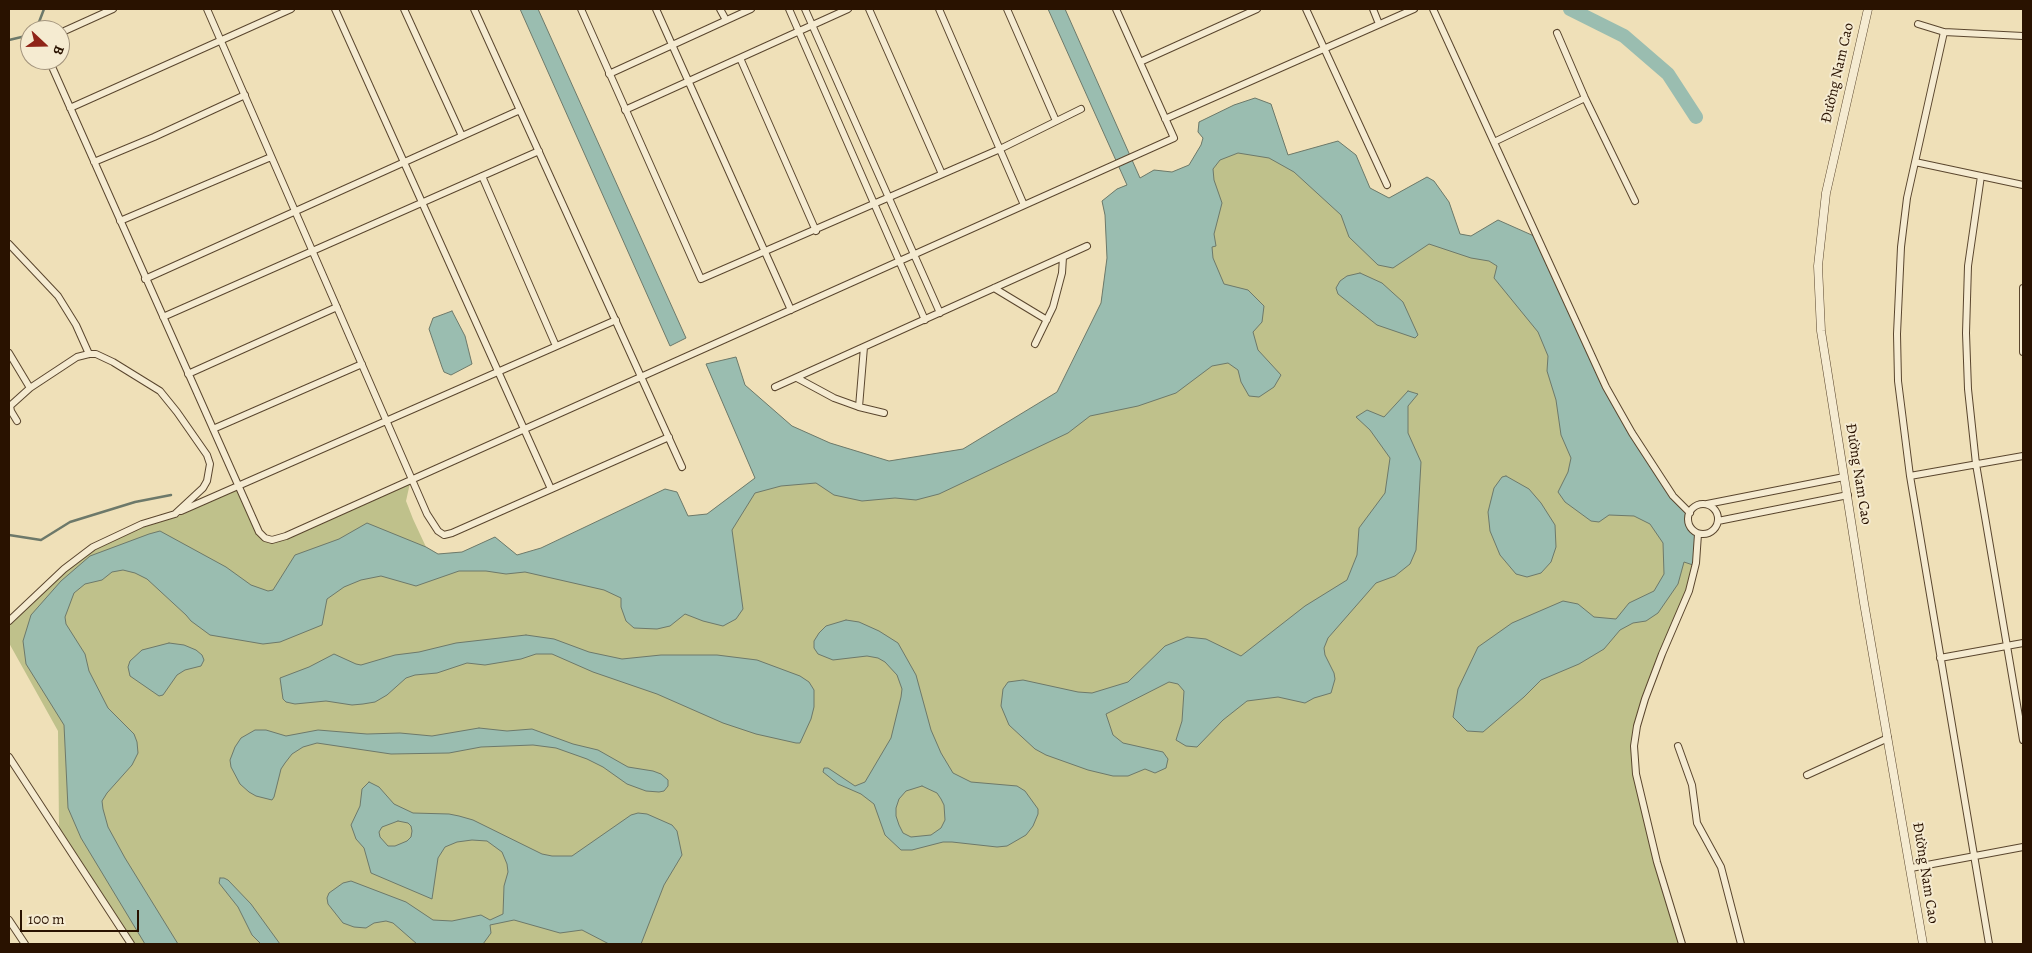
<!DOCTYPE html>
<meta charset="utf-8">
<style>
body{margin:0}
#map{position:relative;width:2032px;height:953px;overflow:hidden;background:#efe0b8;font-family:Alegreya,serif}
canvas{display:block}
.frame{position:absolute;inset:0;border:10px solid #291200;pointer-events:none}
.north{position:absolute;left:20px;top:20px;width:50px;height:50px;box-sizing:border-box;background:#f5ebd1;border:1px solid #a3947d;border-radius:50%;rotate:111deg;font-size:14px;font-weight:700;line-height:20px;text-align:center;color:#291200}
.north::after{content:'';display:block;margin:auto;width:18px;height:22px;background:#8f2418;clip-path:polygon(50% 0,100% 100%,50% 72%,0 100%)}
.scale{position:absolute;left:20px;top:910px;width:119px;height:22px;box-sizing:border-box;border:2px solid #291200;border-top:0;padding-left:6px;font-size:15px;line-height:18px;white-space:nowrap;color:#291200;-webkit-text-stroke:4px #f5ebd1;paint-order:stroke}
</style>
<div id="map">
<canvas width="2032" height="953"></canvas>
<div class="frame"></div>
<div class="north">B</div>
<div class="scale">100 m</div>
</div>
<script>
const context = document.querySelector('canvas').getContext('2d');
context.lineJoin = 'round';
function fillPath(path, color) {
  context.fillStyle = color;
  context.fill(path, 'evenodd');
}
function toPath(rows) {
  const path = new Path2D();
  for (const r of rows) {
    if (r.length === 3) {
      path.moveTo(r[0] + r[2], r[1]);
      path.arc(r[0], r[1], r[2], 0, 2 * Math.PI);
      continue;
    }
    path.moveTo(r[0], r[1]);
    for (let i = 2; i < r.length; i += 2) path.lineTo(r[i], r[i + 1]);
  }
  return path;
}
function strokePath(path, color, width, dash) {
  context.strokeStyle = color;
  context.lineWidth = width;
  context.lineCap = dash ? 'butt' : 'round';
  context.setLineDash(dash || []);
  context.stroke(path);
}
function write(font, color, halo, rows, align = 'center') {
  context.font = font + ' Alegreya,serif';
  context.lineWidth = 4;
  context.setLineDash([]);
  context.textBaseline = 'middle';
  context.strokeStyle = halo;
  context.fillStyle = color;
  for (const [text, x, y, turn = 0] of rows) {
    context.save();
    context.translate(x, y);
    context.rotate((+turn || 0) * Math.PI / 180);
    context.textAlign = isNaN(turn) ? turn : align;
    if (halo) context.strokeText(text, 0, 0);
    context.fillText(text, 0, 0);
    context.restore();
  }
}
fillPath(toPath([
 [1255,98,1271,104,1288,155,1338,141,1356,155,1370,188,1389,198,1427,177,1434,181,1449,202,1460,234,1471,236,1498,220,1630,435,1671,498,1687,514,1686,521,1689,530,1696,535,1694,563,1686,589,1641,701,1635,724,1633,774,1653,860,1679,944,134,944,59,827,58,731,9,643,9,625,65,572,94,549,144,527,177,517,237,489,257,534,270,543,285,540,410,483,406,501,413,519,426,547,438,554,462,552,495,537,517,555,541,549,665,489,677,492,688,516,707,514,755,478,706,364,736,357,745,385,792,426,830,443,889,461,963,449,1058,392,1101,303,1107,258,1105,215,1102,201,1117,189,1133,182,1154,170,1172,172,1189,165,1201,145,1203,138,1198,132,1199,122,1234,105]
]), '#bfc18b');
const water = toPath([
 [520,9,538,9,686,338,670,346,520,9],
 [1048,9,1065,9,1140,178,1154,170,1172,172,1189,165,1201,145,1203,138,1198,132,1199,122,1234,105,1255,98,1271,104,1288,155,1338,141,1356,155,1370,188,1389,198,1427,177,1434,181,1449,202,1460,234,1471,236,1498,220,1534,236,1630,435,1671,498,1687,514,1686,521,1689,530,1696,535,1693,565,1684,562,1678,584,1658,613,1646,621,1633,623,1620,630,1604,649,1579,664,1541,680,1524,697,1483,732,1467,731,1453,717,1458,689,1478,647,1512,623,1563,601,1578,604,1594,617,1616,619,1629,603,1654,591,1664,574,1663,543,1650,524,1634,516,1609,515,1599,522,1591,521,1565,502,1558,492,1568,472,1571,458,1561,435,1556,400,1547,371,1548,356,1538,332,1494,278,1497,266,1489,261,1471,258,1429,244,1393,268,1378,265,1349,237,1341,215,1294,172,1269,158,1238,153,1220,160,1213,169,1214,180,1222,203,1214,234,1216,246,1212,247,1213,258,1224,284,1248,290,1264,306,1262,322,1253,332,1258,350,1281,375,1274,387,1259,397,1249,396,1241,382,1238,370,1228,363,1212,366,1176,393,1138,406,1090,416,1068,433,939,494,916,500,895,498,862,501,834,495,816,483,781,486,755,493,732,530,743,609,736,619,723,626,703,621,685,614,670,626,657,629,634,628,626,621,621,607,621,598,604,590,525,572,506,574,486,571,459,571,416,586,381,576,361,580,344,587,327,599,322,625,280,642,263,644,210,635,191,621,186,615,147,579,135,573,123,570,112,572,102,580,85,584,74,593,65,617,66,624,85,654,89,671,108,708,134,734,137,742,138,753,132,765,107,793,102,801,103,809,108,827,125,858,178,944,145,944,81,838,68,808,64,725,26,664,23,641,31,615,61,581,90,556,149,534,160,531,226,567,251,585,268,591,273,590,295,555,339,539,367,523,426,547,438,554,462,552,495,537,517,555,541,548,665,489,677,492,688,516,707,514,755,478,706,364,736,357,745,385,792,426,830,443,889,461,963,449,1057,392,1101,303,1107,258,1105,215,1102,201,1117,189,1127,185,1048,9],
 [1360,273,1382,283,1403,302,1418,335,1415,338,1377,325,1338,294,1336,288,1340,281,1347,276,1360,273],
 [452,311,465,336,472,364,451,375,444,372,442,367,429,329,433,318,452,311],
 [1408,391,1418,394,1408,406,1408,433,1421,462,1416,550,1410,564,1395,576,1376,583,1328,638,1324,648,1325,655,1334,673,1335,679,1331,693,1314,698,1305,703,1278,697,1247,701,1223,720,1197,747,1186,746,1176,740,1182,721,1184,691,1178,684,1169,682,1106,714,1113,735,1123,743,1163,752,1168,759,1166,768,1155,773,1145,769,1128,776,1113,776,1088,770,1046,755,1035,749,1009,725,1001,706,1003,689,1008,682,1023,680,1078,692,1092,693,1128,682,1165,646,1187,637,1206,639,1241,656,1305,606,1347,580,1357,555,1359,528,1385,493,1390,458,1370,430,1356,417,1367,410,1384,417,1408,391],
 [1506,476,1529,489,1541,503,1555,525,1556,547,1551,562,1541,573,1527,577,1516,574,1500,555,1490,531,1488,512,1494,488,1502,477,1506,476],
 [846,620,859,622,879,631,898,643,916,675,931,730,941,753,953,773,971,782,1017,786,1025,791,1038,809,1038,814,1033,826,1026,835,1007,846,997,847,952,842,943,842,912,850,901,850,885,835,874,804,861,794,838,784,823,772,824,768,828,768,855,786,865,782,891,738,901,697,902,689,897,675,885,662,878,658,867,656,833,660,818,654,814,648,814,641,819,633,826,626,846,620],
 [922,786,937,793,941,799,944,805,945,820,941,828,931,835,911,837,903,833,899,825,896,816,896,808,899,799,906,791,922,786],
 [526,635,554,639,589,652,622,659,661,655,717,655,757,660,800,676,809,682,814,690,814,707,811,719,800,743,796,743,756,734,723,723,657,694,593,672,552,654,536,654,521,659,485,665,467,663,437,673,415,675,406,678,387,695,375,702,363,704,352,705,326,701,295,704,286,702,283,699,280,678,309,667,334,654,356,664,361,665,395,655,419,652,456,643,526,635],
 [169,643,184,645,196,650,202,655,204,660,201,666,185,670,177,675,163,695,159,696,130,676,128,667,130,661,142,650,169,643],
 [479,728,507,731,532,729,573,744,598,750,628,767,653,771,661,774,668,780,668,786,664,791,659,792,646,791,627,784,603,767,587,759,556,748,533,745,481,747,449,753,391,754,317,743,303,747,292,754,285,763,281,769,274,797,272,800,256,796,249,792,240,784,231,767,230,760,235,747,241,738,255,730,266,730,286,736,318,730,367,734,400,733,432,736,479,728],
 [369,782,379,787,394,804,413,813,449,814,459,816,473,820,542,854,552,856,572,856,631,815,638,813,647,814,672,825,677,831,682,855,664,885,641,944,609,944,582,930,560,933,514,920,490,925,491,933,483,944,417,944,393,923,386,921,374,923,366,928,354,927,343,923,328,904,327,898,329,893,343,883,351,881,406,902,433,920,452,921,481,915,490,920,503,914,504,886,508,872,507,864,502,852,487,841,472,840,457,842,445,847,438,858,432,899,371,873,364,848,356,839,351,825,360,806,362,789,369,782],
 [398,821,408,823,411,826,412,831,411,837,407,841,395,846,388,846,380,837,379,832,382,827,398,821],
 [220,878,224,878,228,880,251,904,280,944,261,944,252,935,238,907,219,883,220,878]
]);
fillPath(water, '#9abdb0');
strokePath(water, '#6d796a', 1);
strokePath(toPath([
 [36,30,44,9],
 [9,40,30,35],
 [9,535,41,540,70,522,135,502,171,495]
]), '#6d796a', 2.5);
strokePath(toPath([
 [1570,9,1624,36,1668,74,1696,117]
]), '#9abdb0', 14);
const minor = toPath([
 [207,9,427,514,438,531,444,535,452,533,669,437],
 [335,9,551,489],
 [404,9,462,136],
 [474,9,682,467],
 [581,9,701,279,1000,149,1081,109],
 [656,9,791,310],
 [720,9,726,20],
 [789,9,925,320],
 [805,9,940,313],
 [869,9,942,174],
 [939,9,1024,205],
 [1007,9,1056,121],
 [1306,9,1387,185],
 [1373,9,1379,24],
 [1433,9,1606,387,1632,433,1673,496,1690,513],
 [1918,24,1944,32,2023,36],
 [1944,32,1907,198,1901,247,1897,334,1898,381,1910,476,1989,944],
 [60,33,113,9],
 [1557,33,1585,98,1635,201],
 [740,58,816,231],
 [49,60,259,532,265,538,272,540,286,536,1174,138,1116,9],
 [1140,62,1257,9],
 [609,74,751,9],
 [70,108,291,9],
 [625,110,848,9],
 [1165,119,1414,9],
 [1494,142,1585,98],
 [94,162,154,137,245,95],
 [1915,162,2023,185],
 [482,176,556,346],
 [1981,176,1968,266,1966,333,1968,389,1976,464,2023,740],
 [120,221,271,157],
 [9,244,58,296,76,325,89,354],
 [145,279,520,110],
 [994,288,1047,320],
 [2023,288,2023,352],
 [163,317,539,151],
 [1035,344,1053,307,1062,273,1063,257],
 [9,353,30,388],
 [188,374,337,307],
 [797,378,834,398,859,407,884,413],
 [775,387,1087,246],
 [859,407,864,347],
 [213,429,362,364],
 [1910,476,2023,456],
 [1703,519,15],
 [1707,504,1844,477],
 [181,511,616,320],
 [1718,521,1848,495],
 [9,621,64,569,93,547,142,524,175,514,203,488,207,481,210,464,207,455,177,412,160,391,113,362,96,354,89,354,77,357,30,388,10,406,11,411,17,421],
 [1940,658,2023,643],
 [1678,746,1692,785,1697,823,1721,867,1741,944],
 [9,757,131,944],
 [1807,775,1888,738],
 [1911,868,2023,847],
 [9,920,25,944],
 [1682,944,1657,862,1636,774,1634,746,1637,726,1645,699,1662,654,1689,591,1696,563,1698,534]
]);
const tertiary = toPath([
 [1868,9,1826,193,1818,266,1821,331,1864,603,1923,944]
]);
strokePath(minor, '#5a462e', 8);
strokePath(tertiary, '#5a462e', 9);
strokePath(minor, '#f5ebd1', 6);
strokePath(tertiary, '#f5ebd1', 8);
write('15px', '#291200', '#f5ebd1', [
 ["Đường Nam Cao",1838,73,-77],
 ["Đường Nam Cao",1858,474,81],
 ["Đường Nam Cao",1925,873,81]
]);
</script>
